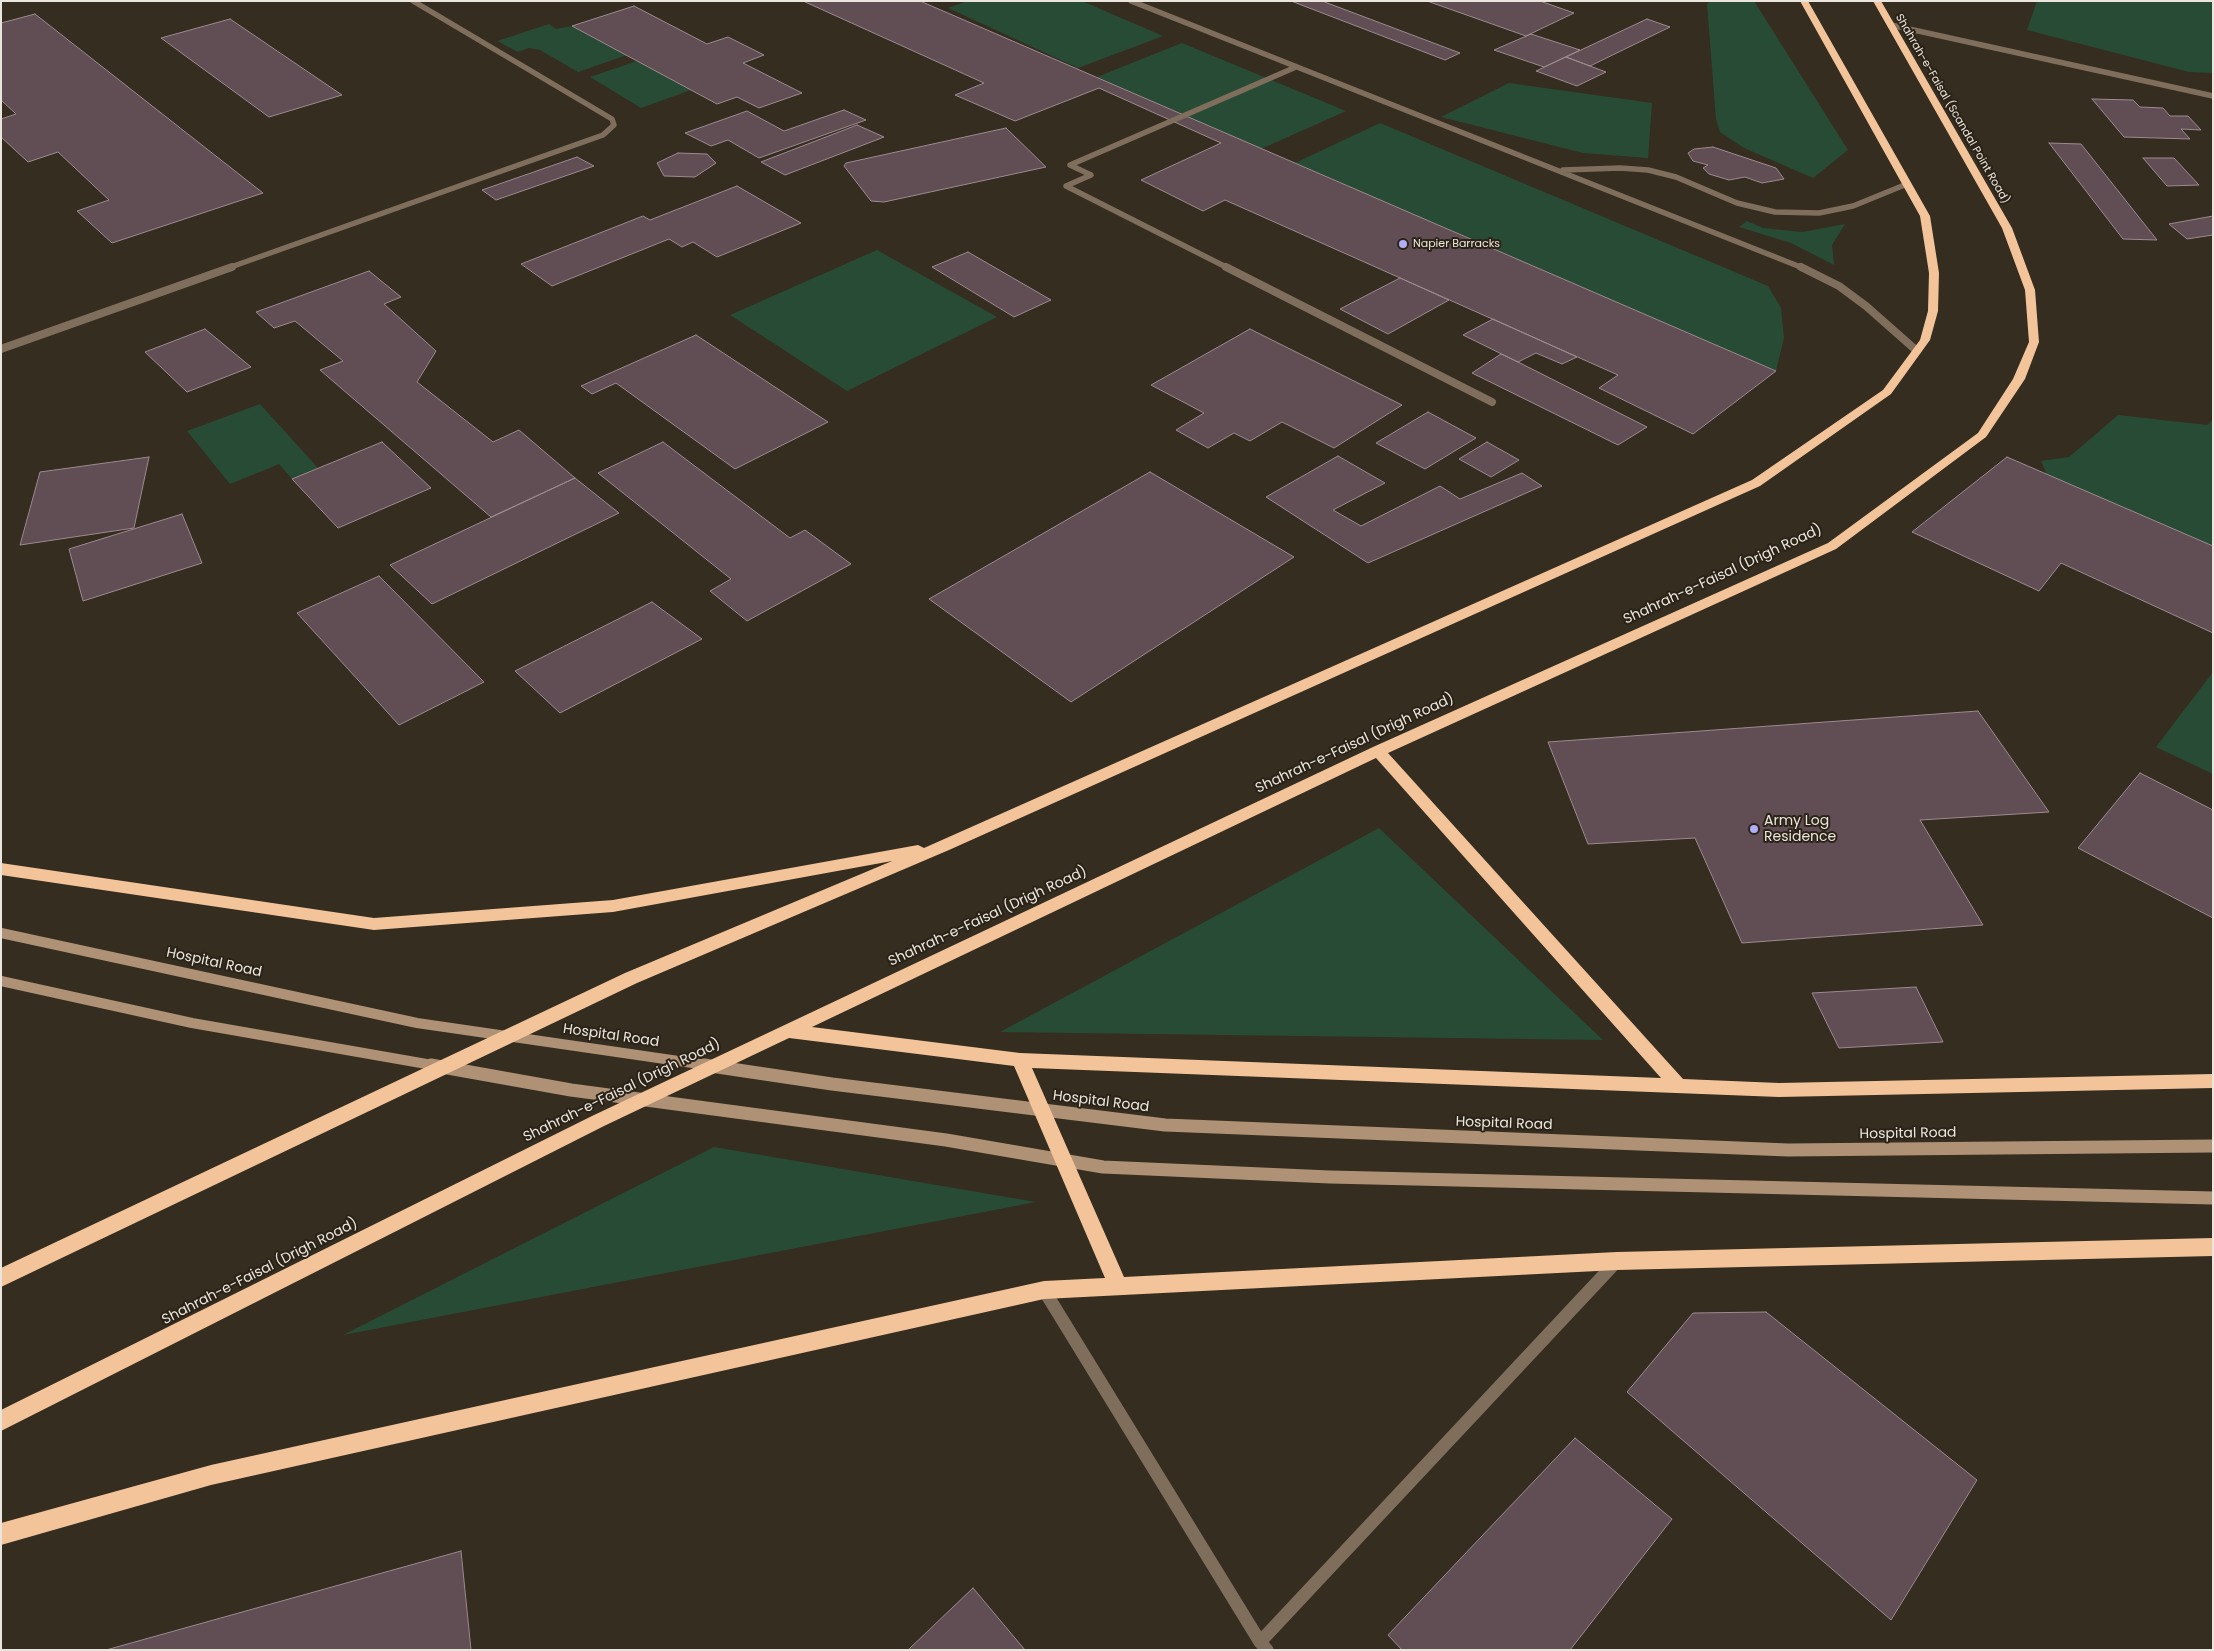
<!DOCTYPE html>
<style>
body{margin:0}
#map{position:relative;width:2214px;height:1651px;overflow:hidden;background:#352d20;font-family:Poppins,sans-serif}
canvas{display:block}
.frame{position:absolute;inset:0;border:2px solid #ebe6dd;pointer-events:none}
</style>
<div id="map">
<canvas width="2214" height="1651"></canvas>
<div class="frame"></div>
</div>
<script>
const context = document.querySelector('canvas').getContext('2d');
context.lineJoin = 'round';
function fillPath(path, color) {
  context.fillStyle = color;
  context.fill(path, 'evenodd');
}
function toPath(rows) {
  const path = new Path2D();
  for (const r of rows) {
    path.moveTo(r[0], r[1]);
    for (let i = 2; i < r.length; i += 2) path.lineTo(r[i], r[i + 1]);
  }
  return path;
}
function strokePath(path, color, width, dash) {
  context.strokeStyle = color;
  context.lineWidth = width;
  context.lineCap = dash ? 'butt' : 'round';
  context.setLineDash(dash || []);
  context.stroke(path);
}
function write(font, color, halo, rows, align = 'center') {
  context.font = font + ' Poppins,sans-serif';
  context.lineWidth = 4;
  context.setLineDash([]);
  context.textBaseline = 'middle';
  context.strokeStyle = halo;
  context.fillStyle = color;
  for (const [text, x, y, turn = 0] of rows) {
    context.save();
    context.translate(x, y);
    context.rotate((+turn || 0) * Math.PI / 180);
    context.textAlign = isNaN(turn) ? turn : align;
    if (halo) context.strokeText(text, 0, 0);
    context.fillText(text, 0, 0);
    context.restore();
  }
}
fillPath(toPath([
 [968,1,1082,1,1163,36,1078,68,948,8],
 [1710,1,1754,1,1848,150,1813,178,1744,148,1720,132,1716,119,1707,4],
 [2037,1,2213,1,2213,73,2189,72,2027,30],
 [549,24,556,29,572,26,627,55,578,72,540,50,529,48,518,52,497,41],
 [1182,43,1346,111,1261,149,1097,77],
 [637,61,691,90,641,108,590,77],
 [1509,83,1652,103,1648,158,1583,153,1441,117],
 [1380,123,1768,286,1781,308,1784,338,1776,371,1295,163],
 [1747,221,1763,228,1802,232,1845,224,1832,245,1834,265,1791,243,1739,227],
 [877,250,997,317,847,391,730,315],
 [260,404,319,469,292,479,279,464,230,484,187,431],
 [2118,415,2207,425,2213,420,2213,546,2047,475,2041,461,2069,457],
 [2213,672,2213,774,2156,747],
 [1379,828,1603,1040,1000,1032],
 [714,1147,1036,1202,343,1335]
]), '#284b35');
const building = toPath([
 [803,1,920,1,1776,371,1693,434,1599,388,1618,375,1225,200,1203,211,1141,180,1221,143,1099,88,1015,121,955,95,984,83,803,1],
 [1291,1,1322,1,1460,53,1445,60,1291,1],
 [1427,1,1540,1,1574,13,1526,36,1427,1],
 [634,6,707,44,728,37,764,55,743,63,802,93,759,108,737,97,717,104,572,26,634,6],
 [35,14,263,193,112,243,77,211,109,200,58,152,28,162,1,137,1,119,16,114,1,100,1,23,35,14],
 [230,19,342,95,269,117,161,38,230,19],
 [1647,19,1670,27,1590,66,1566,57,1647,19],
 [1531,34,1580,50,1544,67,1494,50,1531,34],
 [1566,57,1606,72,1577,86,1536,71,1566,57],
 [2092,99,2133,100,2140,107,2163,108,2170,116,2188,116,2201,130,2181,129,2190,139,2124,137,2092,99],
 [844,110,866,120,759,158,728,140,711,146,685,133,747,111,784,131,844,110],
 [857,125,884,137,785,175,761,162,857,125],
 [1006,128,1046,167,884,202,871,201,844,166,846,163,1006,128],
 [2049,143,2081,144,2157,240,2123,239,2049,143],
 [1713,147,1776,168,1784,179,1762,183,1745,177,1729,180,1709,174,1703,168,1708,165,1693,161,1688,153,1694,149,1713,147],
 [678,153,707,154,716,163,695,177,664,176,657,163,678,153],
 [577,157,594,166,496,200,482,190,577,157],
 [2143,158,2174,158,2199,185,2167,186,2143,158],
 [737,186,801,223,717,257,693,242,682,247,669,239,552,286,521,264,643,216,650,220,737,186],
 [2213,216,2213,235,2187,239,2169,224,2213,216],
 [968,252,1051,300,1014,317,932,267,968,252],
 [369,271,401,297,384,304,436,351,417,382,493,442,519,430,575,478,491,517,320,370,343,361,295,321,274,328,256,312,369,271],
 [1400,278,1449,300,1388,334,1340,309,1400,278],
 [1493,319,1577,357,1562,364,1536,353,1518,362,1463,335,1493,319],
 [205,329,251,367,187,392,145,352,205,329],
 [1250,329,1402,405,1334,448,1282,422,1250,441,1234,433,1208,448,1176,430,1204,413,1151,385,1250,329],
 [696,335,828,422,735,469,616,383,592,394,581,386,696,335],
 [1501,354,1518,362,1647,427,1618,445,1472,373,1501,354],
 [1428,412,1476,438,1425,469,1376,443,1428,412],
 [382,442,431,488,338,528,292,479,382,442],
 [663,442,790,538,805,530,851,564,747,621,710,591,731,579,598,473,663,442],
 [1487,442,1519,460,1491,477,1459,459,1487,442],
 [1338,456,1385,483,1333,510,1361,526,1440,486,1460,499,1522,473,1542,486,1368,563,1266,497,1338,456],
 [149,457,134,528,20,545,40,472,149,457],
 [2007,457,2213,546,2213,633,2061,563,2039,591,1912,532,2007,457],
 [1150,472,1294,557,1071,702,929,599,1150,472],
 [575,478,619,513,432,604,390,565,575,478],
 [182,514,202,563,83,601,69,549,182,514],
 [379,576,484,682,399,725,297,613,379,576],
 [652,602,702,639,560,713,515,671,652,602],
 [1978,711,2049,812,1920,820,1983,925,1742,943,1695,838,1588,844,1548,742,1978,711],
 [2140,773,2213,810,2213,918,2078,848,2140,773],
 [1916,987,1943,1042,1839,1048,1812,993,1916,987],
 [1766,1312,1977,1480,1891,1620,1627,1392,1693,1313,1766,1312],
 [1575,1438,1672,1519,1570,1650,1402,1650,1388,1635,1575,1438],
 [461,1551,471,1650,106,1650,461,1551],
 [973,1588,1025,1650,908,1650,973,1588]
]);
fillPath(building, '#604e54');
strokePath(building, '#9d8a90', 1);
strokePath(toPath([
 [1131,1,1803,268],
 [1891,25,2213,96],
 [1563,170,1620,168,1648,170,1676,177,1737,203,1775,212,1819,213,1853,206,1907,184],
 [228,268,603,135,614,125,612,119,413,1],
 [1228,268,1066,186,1091,175,1070,165,1296,67]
]), '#806e5d', 5.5);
strokePath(toPath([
 [1226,267,1492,402],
 [1801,267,1839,286,1866,306,1917,351],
 [1,349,232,267]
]), '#806e5d', 8);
strokePath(toPath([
 [1044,1290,1260,1642,1267,1650],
 [1260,1642,1617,1261]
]), '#806e5d', 13);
strokePath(toPath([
 [1,933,417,1023,713,1066],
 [1,981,192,1023,438,1066]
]), '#af9176', 10);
strokePath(toPath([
 [431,1065,571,1090,946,1140,1103,1167,1330,1177,2213,1198],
 [704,1065,832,1084,1165,1125,1788,1150,2213,1146]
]), '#af9176', 13);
fillPath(toPath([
 [1800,1,1808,1,1930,216,1939,273,1938,311,1930,340,1891,394,1760,486,949,850,637,983,1,1287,1,1268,625,973,892,861,613,912,374,930,1,875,1,863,374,918,613,900,918,845,924,848,1752,480,1883,390,1920,340,1928,311,1929,273,1920,216,1800,1],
 [1873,1,1881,1,2012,228,2035,290,2039,342,2025,379,1986,437,1836,549,1388,753,1683,1079,1779,1083,2213,1074,2213,1088,1779,1097,1032,1068,1124,1277,1617,1252,2213,1238,2213,1256,1617,1270,1044,1299,211,1485,1,1545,1,1523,211,1465,1044,1281,1105,1278,1014,1066,789,1038,604,1126,1,1431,1,1410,592,1116,1373,747,1828,543,1978,433,2013,379,2029,342,2025,290,2002,228,1873,1],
 [1376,758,1661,1078,1020,1053,812,1027,1376,758]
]), '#f3c49a');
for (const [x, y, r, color] of [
 [1403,244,5,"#b0aefa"],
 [1754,829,5,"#b0aefa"]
]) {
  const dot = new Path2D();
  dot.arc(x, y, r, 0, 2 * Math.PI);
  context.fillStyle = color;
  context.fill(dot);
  strokePath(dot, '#2b2317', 2);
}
write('11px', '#ebe6dd', '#2b2317', [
 ["Shahrah-e-Faisal (Scandal Point Road)",1952,109,60]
]);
write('11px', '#ebe6dd', '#2b2317', [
 ["Napier Barracks",1413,244]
], 'left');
write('14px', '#ebe6dd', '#2b2317', [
 ["Shahrah-e-Faisal (Drigh Road)",1723,575,-25],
 ["Shahrah-e-Faisal (Drigh Road)",1355,744,-25],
 ["Shahrah-e-Faisal (Drigh Road)",988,917,-25],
 ["Hospital Road",214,963,12],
 ["Hospital Road",611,1036,8],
 ["Shahrah-e-Faisal (Drigh Road)",622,1091,-26],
 ["Hospital Road",1101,1102,7],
 ["Hospital Road",1504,1124,2],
 ["Hospital Road",1908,1134,-1],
 ["Shahrah-e-Faisal (Drigh Road)",260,1272,-27]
]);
write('14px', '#ebe6dd', '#2b2317', [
 ["Army Log",1764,821],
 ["Residence",1764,837]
], 'left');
</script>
